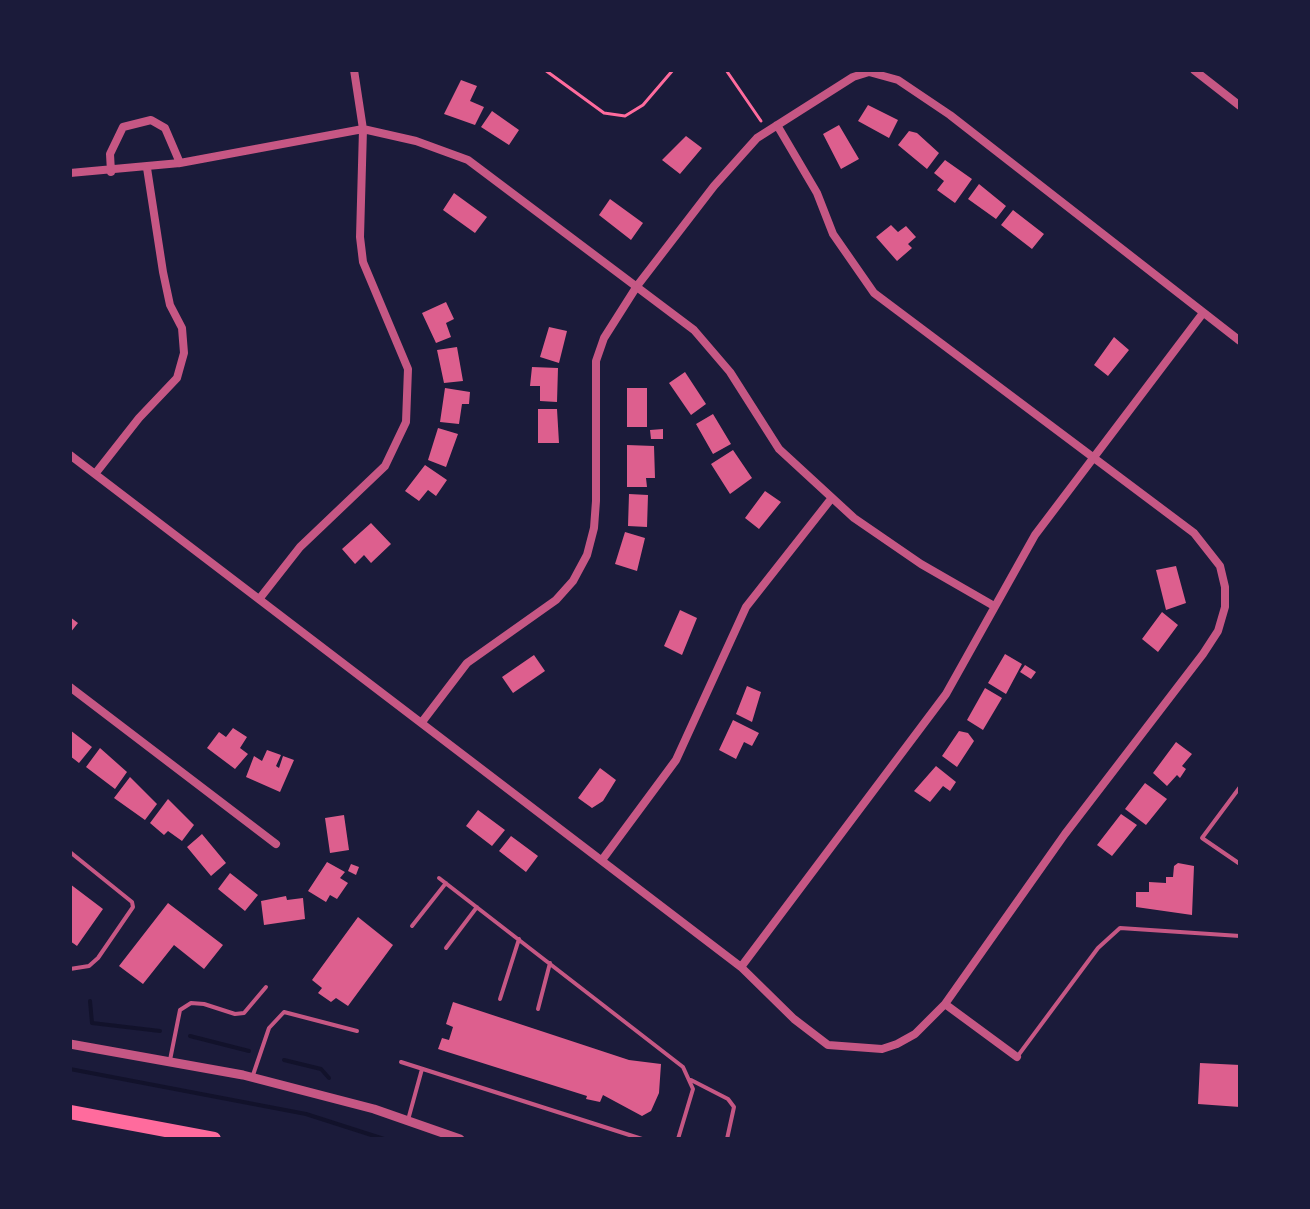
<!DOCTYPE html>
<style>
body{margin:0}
#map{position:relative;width:1310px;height:1209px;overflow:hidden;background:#1b1b3a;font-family:"PT Sans",sans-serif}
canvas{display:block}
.frame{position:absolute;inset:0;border:72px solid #1b1b3a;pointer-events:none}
</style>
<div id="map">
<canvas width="1310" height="1209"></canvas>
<div class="frame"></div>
</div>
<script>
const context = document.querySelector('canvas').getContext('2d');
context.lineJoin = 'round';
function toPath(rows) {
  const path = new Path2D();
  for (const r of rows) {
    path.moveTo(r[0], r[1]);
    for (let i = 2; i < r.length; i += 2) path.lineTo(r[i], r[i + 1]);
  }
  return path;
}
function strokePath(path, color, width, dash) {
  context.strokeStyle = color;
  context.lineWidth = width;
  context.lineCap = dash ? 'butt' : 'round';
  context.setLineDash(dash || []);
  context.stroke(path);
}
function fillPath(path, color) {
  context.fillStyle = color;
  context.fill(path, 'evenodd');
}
strokePath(toPath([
 [90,1001,92,1023,160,1031],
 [190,1036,249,1051],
 [284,1060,321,1069,329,1078],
 [70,1069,306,1114,384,1139]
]), '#12122b', 4);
fillPath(toPath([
 [461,80,477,86,470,101,484,107,475,125,444,114],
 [868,105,898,120,889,138,858,121],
 [492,111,519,130,509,145,481,127],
 [839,125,859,159,841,169,823,134],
 [909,131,917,133,939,153,927,169,898,145],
 [686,136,702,148,680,174,662,160],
 [945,160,972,179,955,203,937,190,944,181,934,173],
 [979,184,1006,206,996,219,968,199],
 [454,193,487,217,475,233,443,210],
 [610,199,643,223,631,240,599,215],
 [1013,210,1044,234,1032,249,1001,225],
 [891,225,898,232,906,226,916,237,908,244,912,248,897,261,876,237],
 [446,302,454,319,446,323,451,337,436,343,422,313],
 [549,327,567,331,559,363,540,357],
 [1114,337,1129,350,1108,376,1094,365],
 [457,347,463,381,444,383,437,350],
 [532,367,558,368,557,402,540,401,540,386,530,386],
 [685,372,706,404,691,415,669,383],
 [445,388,470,392,469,404,462,404,459,424,440,422],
 [627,388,647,388,647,427,627,427],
 [538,409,557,409,559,443,538,443],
 [713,414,731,444,713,454,696,424],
 [438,428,458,434,446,467,428,460],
 [663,429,663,439,651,439,650,430],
 [627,445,654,446,655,478,646,478,647,487,627,487],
 [733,450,752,478,730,494,711,464],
 [425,465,447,480,436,496,428,490,419,501,405,491],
 [765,491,781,502,759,529,745,518],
 [629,494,648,495,647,527,628,526],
 [371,523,391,544,371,563,364,555,355,564,342,549],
 [625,532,645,538,637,571,615,564],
 [1176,566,1186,603,1166,610,1156,570],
 [680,610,697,618,682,655,664,646],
 [1162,612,1178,625,1158,652,1142,639],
 [70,617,78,623,70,633],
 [1005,654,1022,664,1006,694,988,683],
 [534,655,545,671,513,693,502,677],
 [1025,665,1036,672,1031,679,1020,672],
 [747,686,761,692,752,722,736,714],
 [985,688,1002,698,983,730,967,720],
 [733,720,759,733,752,746,744,742,736,759,719,750],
 [233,728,247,737,240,748,248,754,235,769,207,748,219,732,226,737],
 [70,730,92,747,79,763,70,756],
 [959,731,968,733,974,741,957,767,942,756],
 [1176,742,1192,754,1182,766,1186,769,1180,778,1177,775,1167,786,1153,773],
 [100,748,127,772,115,789,86,767],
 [267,750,281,755,276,766,279,768,283,756,294,760,280,792,246,777,254,756,262,761],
 [936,766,956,782,950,791,943,786,930,802,914,791],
 [600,768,616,780,603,801,592,808,578,798],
 [130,777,157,804,145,820,114,798],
 [1145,783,1167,799,1146,825,1125,809],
 [168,799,194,825,182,841,168,831,164,835,150,823],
 [478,810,505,830,492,846,466,826],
 [1121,814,1137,825,1112,856,1097,845],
 [344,815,349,850,330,853,325,818],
 [202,834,226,863,211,876,187,847],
 [511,836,538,856,526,872,499,851],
 [327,862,345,872,340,878,348,883,337,899,330,895,326,902,308,891],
 [1178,863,1194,866,1192,915,1136,907,1136,892,1149,892,1149,882,1166,883,1166,877,1173,877,1174,866],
 [351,864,359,867,356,875,348,871],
 [230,873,258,895,245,911,218,889],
 [70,884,103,909,77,946,70,941],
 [286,896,287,900,303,898,305,919,264,925,261,901],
 [168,903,223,945,204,969,174,945,143,984,119,966],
 [358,917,393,945,348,1006,336,998,331,1002,318,993,322,988,312,980],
 [453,1002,629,1060,661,1064,659,1093,651,1111,642,1116,603,1095,600,1102,586,1099,587,1096,438,1049,442,1038,449,1040,453,1027,446,1024],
 [1200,1063,1240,1065,1240,1107,1198,1104]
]), '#dd5f8e');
strokePath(toPath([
 [545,70,604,113,625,116,643,105,673,70],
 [726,70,761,121]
]), '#ff6b9d', 3);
strokePath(toPath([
 [1240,787,1202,838,1240,864],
 [70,852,132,902,133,907,98,958,89,966,70,969],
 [439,878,683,1067,693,1089,678,1139],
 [412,926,446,883],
 [446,948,477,907],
 [500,999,519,939],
 [538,1009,550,963],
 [1017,1057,1098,948,1120,928,1240,936],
 [170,1060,180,1010,191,1003,204,1004,235,1014,244,1013,266,987],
 [401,1062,642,1139],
 [253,1075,269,1028,284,1012,357,1031],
 [691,1080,728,1099,734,1107,727,1139],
 [408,1120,422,1069]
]), '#c65784', 4);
strokePath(toPath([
 [1194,70,1240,106],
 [111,172,110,154,123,127,151,120,165,128,180,163],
 [70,173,180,163,363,129,416,141,468,160,694,330,730,372,779,449,854,518,921,564,994,606],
 [70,455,741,967,794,1019,828,1045,882,1049,897,1044,915,1034,945,1004,1065,834,1203,654,1218,631,1225,607,1225,587,1220,566,1194,533,874,293,833,234,817,193,777,125],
 [95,474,139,418,177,378,184,353,182,328,170,305,163,272,147,168],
 [260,598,300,547,385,466,406,422,408,369,363,262,360,237,363,129,354,70],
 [70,687,276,844],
 [422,722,467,663,556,600,573,581,587,555,594,528,596,501,596,361,604,338,637,286,714,186,757,138,853,77,869,72,898,80,950,115,1240,341],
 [602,860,676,760,746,607,831,499],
 [741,967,946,694,1035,535,1203,313],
 [945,1004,1017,1057]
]), '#c65784', 8);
strokePath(toPath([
 [70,1044,243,1075,374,1109,460,1139]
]), '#c65784', 9);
strokePath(toPath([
 [70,1112,214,1139]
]), '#ff6b9d', 14);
</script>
